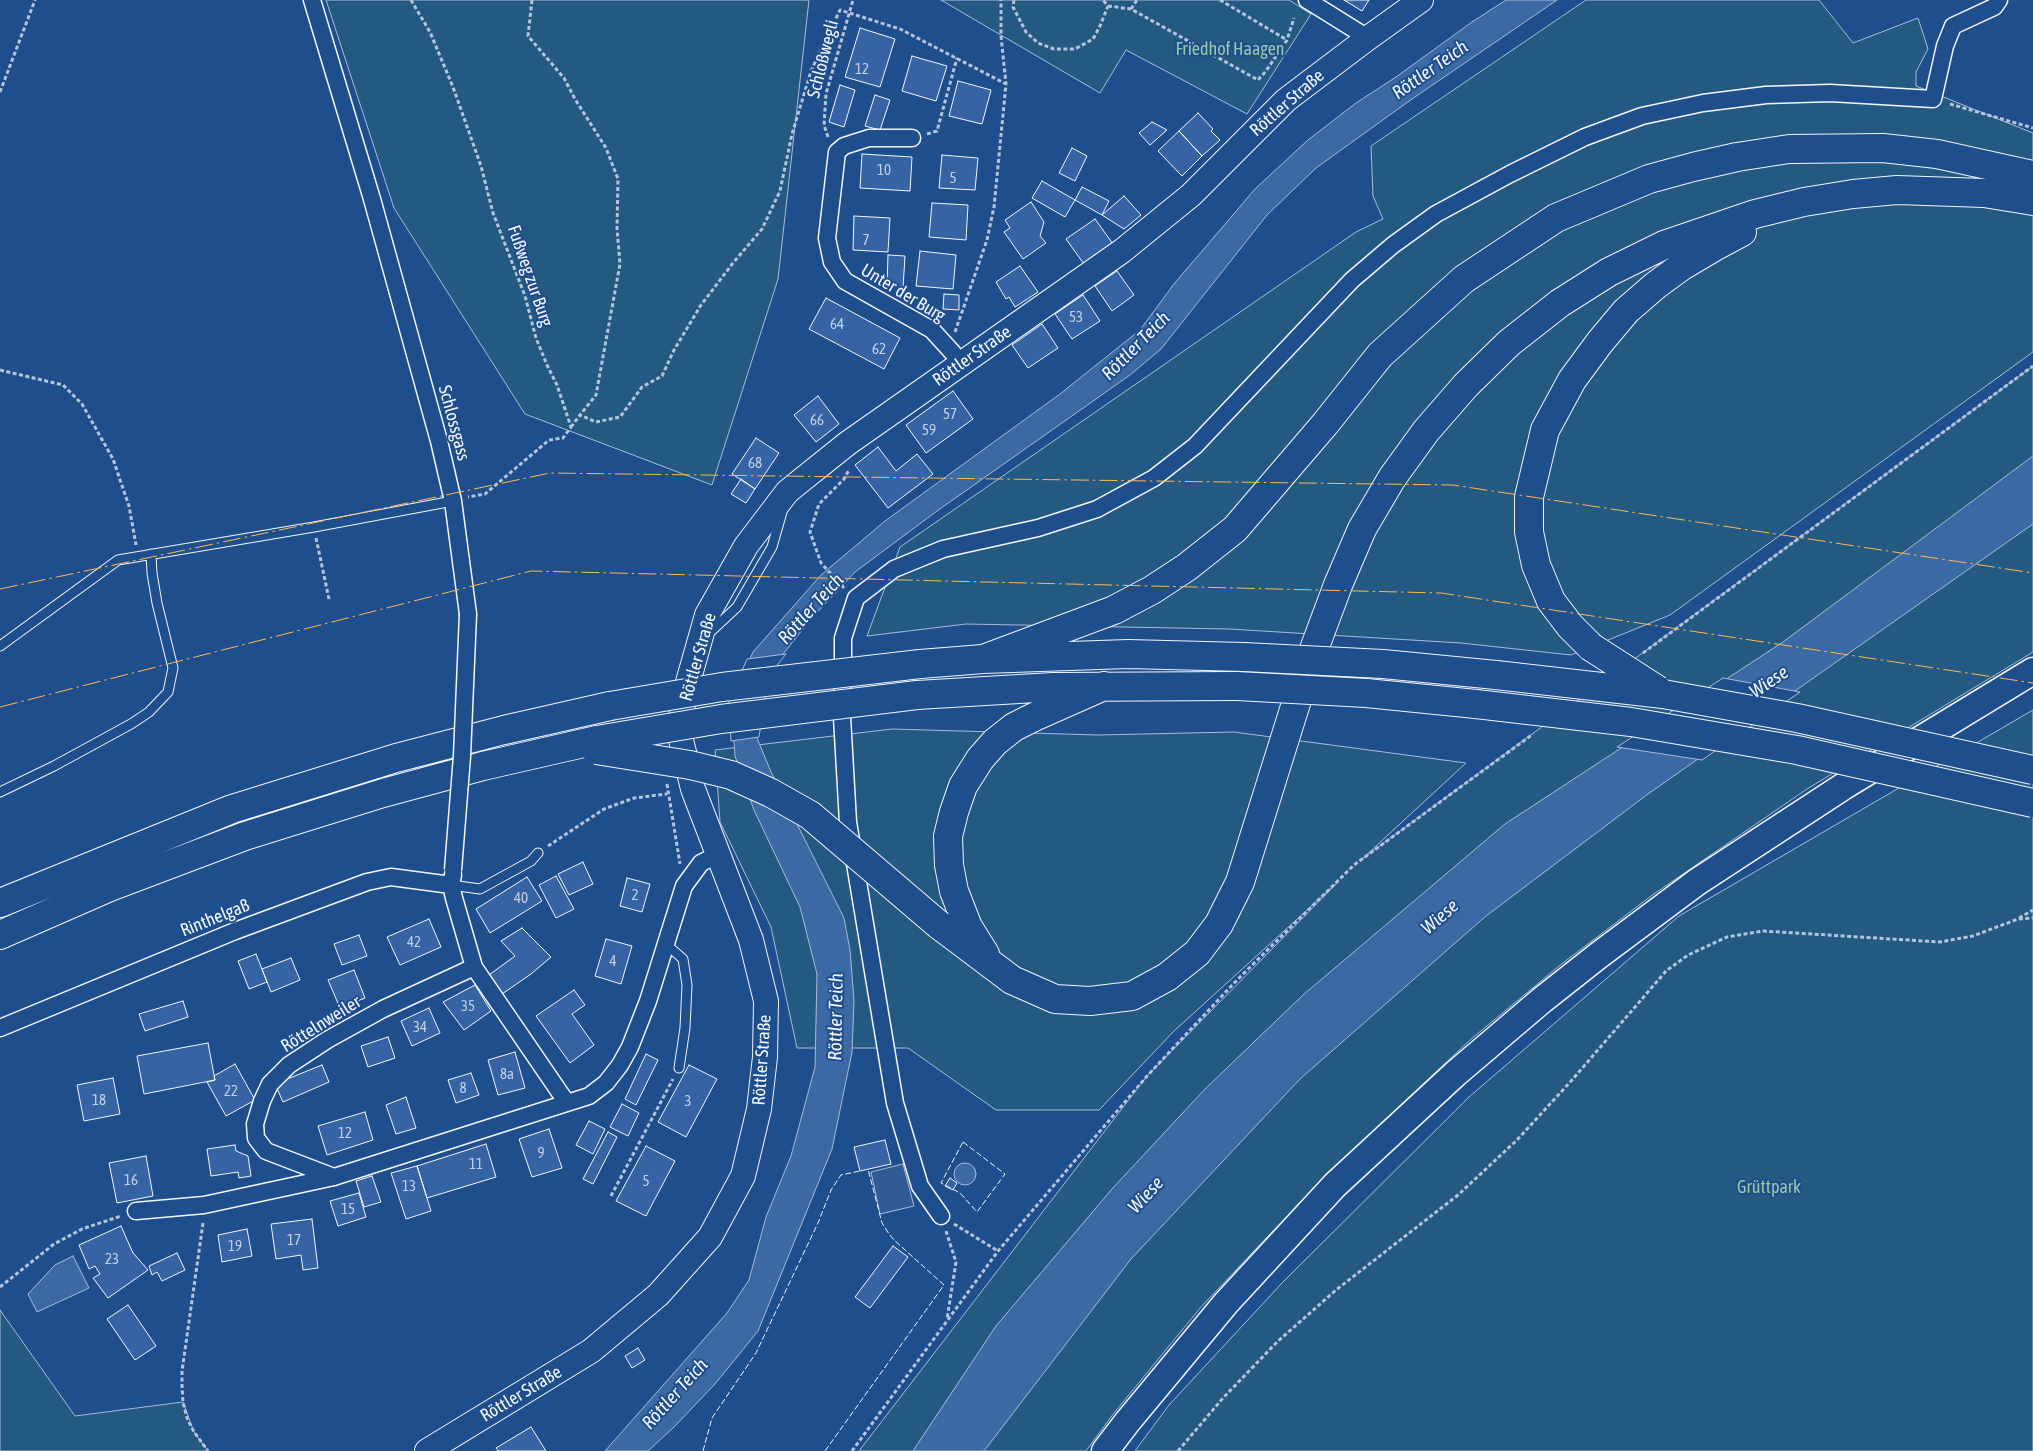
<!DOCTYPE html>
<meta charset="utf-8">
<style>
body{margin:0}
canvas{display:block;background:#1f4e8c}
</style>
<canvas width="2033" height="1451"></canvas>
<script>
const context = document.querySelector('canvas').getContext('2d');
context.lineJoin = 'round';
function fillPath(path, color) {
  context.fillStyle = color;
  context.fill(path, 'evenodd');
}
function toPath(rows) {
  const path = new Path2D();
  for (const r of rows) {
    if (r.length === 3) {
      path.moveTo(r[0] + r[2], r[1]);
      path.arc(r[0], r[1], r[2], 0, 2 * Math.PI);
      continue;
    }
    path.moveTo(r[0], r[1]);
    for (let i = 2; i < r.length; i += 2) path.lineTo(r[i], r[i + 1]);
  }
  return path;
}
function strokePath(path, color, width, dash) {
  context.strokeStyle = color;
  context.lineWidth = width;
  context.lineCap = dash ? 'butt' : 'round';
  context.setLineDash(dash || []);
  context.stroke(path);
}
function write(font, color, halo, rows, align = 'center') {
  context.font = font + ' "Asap Condensed",sans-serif';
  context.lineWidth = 4;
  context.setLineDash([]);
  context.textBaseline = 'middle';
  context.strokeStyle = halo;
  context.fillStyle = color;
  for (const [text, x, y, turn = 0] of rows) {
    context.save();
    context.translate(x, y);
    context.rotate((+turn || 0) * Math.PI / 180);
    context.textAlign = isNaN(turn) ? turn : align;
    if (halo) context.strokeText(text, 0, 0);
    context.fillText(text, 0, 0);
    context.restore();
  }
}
const green = toPath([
 [326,0,809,0,778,279,712,485,525,414,394,208,326,0],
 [941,0,1289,0,1311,14,1247,114,1126,50,1100,93,941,0],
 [1586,0,1819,0,1853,43,1918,18,1928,49,1916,72,1916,86,2033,133,2033,352,1670,615,1571,655,1461,643,1229,629,966,624,867,636,900,547,1356,232,1383,219,1373,196,1371,146,1586,0],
 [2033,366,2033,652,1807,789,1651,896,1559,966,1470,1040,1323,1178,1201,1307,1114,1413,1086,1451,859,1451,1147,1076,1339,881,1174,1031,1099,1110,996,1110,908,1048,797,1048,771,927,720,822,715,750,892,729,1098,735,1234,732,1466,763,1362,859,2033,366],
 [2033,710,2033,1451,1135,1451,1169,1405,1282,1283,1469,1097,1679,916,2033,710],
 [0,1310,75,1416,183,1402,194,1432,208,1451,0,1451,0,1310]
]);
fillPath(green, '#245a82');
strokePath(green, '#a8bbd7', 1);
const parking = toPath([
 [903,1164,914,1206,880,1214,871,1172,903,1164]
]);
fillPath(parking, '#305b95');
strokePath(parking, '#a8bbd7', 1);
const water = toPath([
 [1506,0,1557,0,1412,99,1316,168,1267,215,1161,349,1130,375,937,511,855,572,810,620,776,663,764,691,757,738,771,772,844,918,850,950,854,1001,852,1052,832,1149,758,1331,715,1384,674,1427,648,1451,605,1451,727,1313,749,1280,766,1217,791,1156,815,1067,817,974,800,907,754,810,735,756,731,701,753,652,821,575,885,521,1060,394,1140,330,1174,284,1255,189,1308,140,1356,103,1396,77,1472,22,1506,0],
 [2033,456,2033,524,1648,794,1486,916,1300,1079,1131,1259,984,1451,913,1451,996,1326,1112,1189,1205,1089,1303,995,1505,824,1783,642,2033,456],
 [965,1174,11],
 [73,1256,89,1288,37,1312,28,1294,55,1265,73,1256]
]);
fillPath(water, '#3b69a3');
strokePath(water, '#a8bbd7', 1);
const pier = toPath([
 [786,654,778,664,766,691,759,737,731,741,729,701,747,659,786,654],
 [1723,678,1800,692,1702,760,1617,747,1723,678]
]);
fillPath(pier, '#1f4e8c');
strokePath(pier, '#a8bbd7', 1);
const building = toPath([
 [1344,0,1369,0,1362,11,1344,0],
 [860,28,895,39,880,87,845,77,860,28],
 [912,56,947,66,936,101,902,91,912,56],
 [958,81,991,90,982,124,949,116,958,81],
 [840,85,855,90,844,127,829,122,840,85],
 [875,95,890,100,880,130,865,126,875,95],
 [1198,113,1213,129,1211,131,1220,140,1202,156,1179,131,1198,113],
 [1152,122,1167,130,1150,145,1139,133,1152,122],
 [1179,131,1202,156,1182,176,1158,151,1179,131],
 [1072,148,1087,156,1075,181,1059,173,1072,148],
 [862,154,912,157,910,191,860,188,862,154],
 [942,155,978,158,975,190,939,188,942,155],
 [1042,181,1075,200,1065,217,1032,198,1042,181],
 [1082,187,1109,201,1102,215,1075,200,1082,187],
 [1124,196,1141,215,1124,229,1102,215,1124,196],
 [1031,202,1044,222,1040,236,1046,243,1023,259,1004,232,1010,228,1005,220,1031,202],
 [932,203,968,205,966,240,929,237,932,203],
 [854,216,890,218,888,252,853,250,854,216],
 [1095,219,1113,244,1084,264,1066,239,1095,219],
 [920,251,956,255,953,289,916,286,920,251],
 [888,255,905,256,903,288,887,287,888,255],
 [1020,266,1038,292,1015,307,1009,297,1006,299,996,282,1020,266],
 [1117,271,1134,295,1112,311,1095,286,1117,271],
 [944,294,959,295,959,310,943,309,944,294],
 [1083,295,1100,321,1072,339,1055,314,1083,295],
 [826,298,900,338,884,369,809,329,826,298],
 [1042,324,1058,348,1028,368,1012,345,1042,324],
 [953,391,973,419,926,453,906,425,953,391],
 [818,396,839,424,816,442,794,415,818,396],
 [756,438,779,453,755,489,732,474,756,438],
 [878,447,896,471,917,454,933,474,888,508,855,465,878,447],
 [741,479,755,489,746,503,731,494,741,479],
 [583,862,593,884,569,895,558,874,583,862],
 [556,876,574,909,556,918,539,885,556,876],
 [527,877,542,901,490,933,476,909,527,877],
 [627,878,650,884,642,912,620,906,627,878],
 [429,919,441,947,400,965,387,937,429,919],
 [522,928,551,957,531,974,502,994,489,975,515,956,501,941,522,928],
 [359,935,367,956,342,965,334,944,359,935],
 [606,939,632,946,621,984,595,976,606,939],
 [256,954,267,982,249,989,238,961,256,954],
 [291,958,300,980,271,992,262,969,291,958],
 [354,970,365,998,340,1008,328,980,354,970],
 [475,985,491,1011,464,1030,443,1002,475,985],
 [574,990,585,1005,572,1014,594,1045,570,1063,536,1016,574,990],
 [183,1001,188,1017,145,1031,139,1014,183,1001],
 [429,1008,440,1033,412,1046,401,1021,429,1008],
 [388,1037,395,1058,368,1067,361,1046,388,1037],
 [208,1043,215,1080,144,1094,137,1056,208,1043],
 [515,1052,525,1088,498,1095,488,1060,515,1052],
 [646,1054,658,1060,636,1105,625,1099,646,1054],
 [235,1064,255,1100,226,1116,207,1082,215,1080,214,1076,235,1064],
 [322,1065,329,1082,283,1102,275,1084,322,1065],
 [689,1065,717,1079,686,1137,658,1122,689,1065],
 [471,1073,479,1095,456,1103,448,1080,471,1073],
 [113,1078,120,1114,84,1121,77,1085,113,1078],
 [406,1097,416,1128,396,1134,386,1105,406,1097],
 [622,1104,639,1113,628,1136,610,1127,622,1104],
 [365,1112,373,1140,327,1155,318,1126,365,1112],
 [589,1121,605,1129,593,1154,576,1145,589,1121],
 [549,1129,562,1168,532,1177,519,1139,549,1129],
 [608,1132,617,1137,593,1184,583,1179,608,1132],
 [885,1140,891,1164,860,1171,854,1147,885,1140],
 [486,1144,496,1177,427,1198,417,1166,486,1144],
 [235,1145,236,1151,248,1156,251,1176,239,1178,238,1172,211,1176,207,1149,235,1145],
 [646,1146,675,1161,646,1216,616,1201,646,1146],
 [146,1156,153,1196,117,1203,109,1163,146,1156],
 [417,1166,431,1211,406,1219,391,1173,417,1166],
 [372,1176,381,1202,364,1207,356,1181,372,1176],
 [950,1178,957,1183,953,1190,945,1186,950,1178],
 [359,1193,366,1217,338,1226,330,1201,359,1193],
 [312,1219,318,1268,303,1270,301,1255,276,1259,271,1224,312,1219],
 [121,1226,133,1253,148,1270,108,1298,93,1278,100,1274,95,1266,89,1269,79,1245,121,1226],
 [247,1229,252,1256,222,1262,218,1235,247,1229],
 [893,1246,908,1257,870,1308,855,1297,893,1246],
 [177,1253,185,1270,162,1281,157,1272,152,1275,149,1266,177,1253],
 [128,1305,156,1346,135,1360,107,1319,128,1305],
 [638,1348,645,1360,632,1368,625,1356,638,1348],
 [531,1427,546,1451,498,1451,496,1448,531,1427]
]);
fillPath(building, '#3563a3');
strokePath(building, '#f2f6ff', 1);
const lane = toPath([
 [707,635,737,607,772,547,782,512],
 [0,646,118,560,314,527,453,501],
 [0,792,54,766,131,724,149,712,168,692,173,668,157,603,152,573,151,554],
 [451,885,480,889,531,861,538,853],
 [666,944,683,959,687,985,685,1028,679,1068]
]);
const street = toPath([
 [312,0,372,199,439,441,453,501,468,614],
 [1307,0,1368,38],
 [912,138,869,138,844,146,837,152,827,238,832,262,845,281,932,330,953,353,959,364],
 [453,875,451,885,454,898,474,967,567,1103],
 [0,1028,235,931,367,882,391,877,451,885],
 [334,1177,266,1151,256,1138,255,1124,262,1101,270,1084,289,1065,327,1040,383,1009,474,967],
 [136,1211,204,1205,334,1177,589,1096,606,1083,620,1065,630,1047,648,1001,684,886,701,863,717,855],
 [941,1216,920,1186,895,1103,848,822,842,717,843,656,843,638,856,598,894,569,943,549,1038,528,1097,509,1154,478,1195,446,1352,280,1393,245,1436,214,1510,174,1585,137,1642,116,1703,103,1766,95,1830,93,1933,99,1945,46,1953,26,1994,7,1999,0]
]);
const secondary = toPath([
 [427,1451,591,1351,658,1295,710,1237,743,1176,759,1109,765,1057,766,1001,751,940,693,789,679,732,684,696,707,615,746,546,787,492,798,483,848,443,1122,251,1191,195,1286,100,1368,38,1421,0]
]);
const primary = toPath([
 [1105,1451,1128,1421,1226,1303,1335,1185,1455,1074,1542,1000,1599,955,1697,882,1844,786,2033,671]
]);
const highway = toPath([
 [1591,647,1570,626,1551,601,1536,565,1529,532,1529,497,1545,430,1572,380,1600,342,1626,311,1656,285,1682,266,1714,247,1742,232],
 [983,659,1114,610,1152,590,1187,567,1235,529,1325,424,1380,355,1464,279,1556,218,1649,179,1693,167,1737,157,1789,149,1883,148,1937,154,2033,175],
 [920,664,983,659,1128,654,1244,657],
 [1383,664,1496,675],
 [1366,693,1476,704],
 [917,695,1053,687,1237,686],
 [0,903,232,809,396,758,504,730,610,706],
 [939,925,1012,980,1055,999,1090,1001,1132,996,1167,977,1197,953,1219,924,1240,882,1307,668,1338,585,1362,529,1392,478,1426,431,1466,385,1509,343,1560,303,1609,272,1664,245,1755,214,1804,202,1853,194,1897,190,1984,193,2033,201],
 [0,935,110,887,245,836,383,793,483,766,597,740],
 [985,954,968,927,954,891,949,865,948,836,954,812,963,786,980,759,995,742,1014,727,1034,717,1104,686]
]);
strokePath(lane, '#f2f6ff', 11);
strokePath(street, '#f2f6ff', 19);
strokePath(secondary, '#f2f6ff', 26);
strokePath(primary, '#f2f6ff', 29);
strokePath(highway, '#f2f6ff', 30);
strokePath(toPath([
 [411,0,430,32,453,87,481,166,493,213,525,296,536,338,547,365,557,385,571,427,563,438,549,440,485,494,468,497],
 [532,0,528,36,564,78,575,99,606,148,618,179,617,229,620,264,596,395,580,415],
 [1014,0,1013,7,1026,32,1038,43,1054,49,1075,49,1093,39,1100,26,1108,6,1103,0],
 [1220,0,1287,40],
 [1108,6,1131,9,1258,80,1266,71,1287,40,1294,18],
 [1131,9,1137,0],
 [0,92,35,0],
 [1950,104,2033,128],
 [927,134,937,131,957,58],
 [828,137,824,125,826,94,853,0],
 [955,332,987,240,994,207,1006,84,1001,36,1001,0],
 [0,370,63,385,82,404,113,459,129,506,136,545],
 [571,427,580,415,596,422,620,417,642,387,662,376,674,350,701,305,733,263,762,229,780,191,792,134,811,71,840,10,900,29,1006,84],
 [316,538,329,599],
 [844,588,821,563,810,532,819,504,844,479,849,470],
 [1643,653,2033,366],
 [667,784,680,864],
 [548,846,604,809,634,798,667,794],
 [2019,918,2033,910],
 [611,1196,673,1079],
 [203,1223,182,1371,182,1386,183,1402,187,1418,194,1432,208,1451],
 [954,1224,998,1251],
 [946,1231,956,1262,947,1319],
 [0,1287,54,1244,82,1229,121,1216],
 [852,1451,998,1251,1147,1076,1237,980,1354,865,1533,734],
 [1178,1451,1223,1398,1277,1342,1336,1290,1458,1195,1517,1140,1572,1080,1666,971,1688,955,1727,937,1763,931,1940,942,1973,936,2018,919,2033,918]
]), '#b3c4dc', 3, [4, 2.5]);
strokePath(lane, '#1f4e8c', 9);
strokePath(street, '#1f4e8c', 16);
strokePath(secondary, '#1f4e8c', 24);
strokePath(primary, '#1f4e8c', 26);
strokePath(highway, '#1f4e8c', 28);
const streetBridge = toPath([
 [453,870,462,756,468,614]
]);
const highwayBridge = toPath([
 [1591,647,1658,690],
 [1244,657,1383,664],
 [1496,675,1663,694,1797,718,2033,770],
 [1237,686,1366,693],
 [1476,704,1631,722,1797,750,2033,803],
 [610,706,722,687,920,664],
 [597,740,721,719,917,695],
 [596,750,690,765,731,775,771,793,810,815,939,925]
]);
strokePath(streetBridge, '#f2f6ff', 19, []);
strokePath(highwayBridge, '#f2f6ff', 30, []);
strokePath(streetBridge, '#1f4e8c', 16);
strokePath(highwayBridge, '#1f4e8c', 28);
strokePath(toPath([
 [963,1142,1005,1174,977,1212,960,1193,941,1183,963,1142],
 [703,1451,712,1418,756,1353,818,1223,831,1190,841,1175,860,1171],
 [825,1451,944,1285,894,1240,889,1234,882,1223,868,1169]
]), '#f2f6ff', 1, [6, 2.5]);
strokePath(toPath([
 [0,589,550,473,1453,485,2033,573],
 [0,707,531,571,1441,593,2033,683]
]), '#ffb74d', 1, [18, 4, 2.5, 4]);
write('15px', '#c3d1e8', null, [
 ["12",862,69],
 ["10",884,170],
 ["5",953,178],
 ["7",866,240],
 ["53",1076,317],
 ["64",837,324],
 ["62",879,349],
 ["57",950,414],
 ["66",817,420],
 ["59",929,430],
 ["68",755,463],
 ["2",635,895],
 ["40",521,898],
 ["42",414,942],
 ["4",613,961],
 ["35",468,1006],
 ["34",420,1027],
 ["8a",507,1074],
 ["8",463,1088],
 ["22",231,1091],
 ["18",99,1100],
 ["3",688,1101],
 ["12",345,1133],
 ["9",541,1153],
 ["11",476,1164],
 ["16",131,1180],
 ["5",646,1181],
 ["13",409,1186],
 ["15",348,1209],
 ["17",294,1240],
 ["19",235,1246],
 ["23",112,1259]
]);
write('18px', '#97c8a6', '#1f4e8c', [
 ["Friedhof Haagen",1230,49],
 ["Grüttpark",1769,1187]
]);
write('18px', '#f2f6ff', '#1f4e8c', [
 ["Schloßwegli",823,59,-76],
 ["Röttler Straße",1287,103,-41],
 ["Fußweg zur Burg",530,276,71],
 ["Unter der Burg",903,293,31],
 ["Röttler Straße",972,356,-35],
 ["Schlossgass",454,423,75],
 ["Röttler Straße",698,657,-74],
 ["Rinthelgaß",215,918,-22],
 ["Röttelnweiler",321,1024,-32],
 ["Röttler Straße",762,1060,-86],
 ["Röttler Straße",521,1394,-31]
]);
write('italic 19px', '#f2f6ff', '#1f4e8c', [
 ["Röttler Teich",1430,70,-35],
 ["Röttler Teich",1136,346,-45],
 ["Röttler Teich",811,609,-48],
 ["Wiese",1769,682,-34],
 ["Wiese",1440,917,-41],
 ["Röttler Teich",836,1017,-89],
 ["Wiese",1146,1195,-47],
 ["Röttler Teich",675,1394,-48]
]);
</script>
